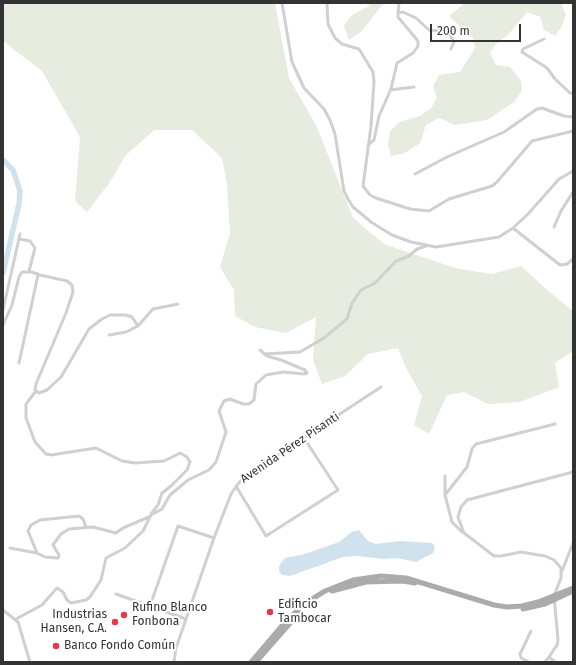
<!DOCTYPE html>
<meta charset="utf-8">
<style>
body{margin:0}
#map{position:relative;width:576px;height:665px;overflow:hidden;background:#fff;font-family:"Fira Sans",sans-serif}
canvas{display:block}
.frame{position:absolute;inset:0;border:4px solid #333;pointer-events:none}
.scale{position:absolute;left:430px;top:24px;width:91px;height:18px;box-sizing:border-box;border:2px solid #333;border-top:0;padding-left:5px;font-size:12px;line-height:14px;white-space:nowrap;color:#333;-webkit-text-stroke:3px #fff;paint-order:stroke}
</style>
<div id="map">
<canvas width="576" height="665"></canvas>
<div class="frame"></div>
<div class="scale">200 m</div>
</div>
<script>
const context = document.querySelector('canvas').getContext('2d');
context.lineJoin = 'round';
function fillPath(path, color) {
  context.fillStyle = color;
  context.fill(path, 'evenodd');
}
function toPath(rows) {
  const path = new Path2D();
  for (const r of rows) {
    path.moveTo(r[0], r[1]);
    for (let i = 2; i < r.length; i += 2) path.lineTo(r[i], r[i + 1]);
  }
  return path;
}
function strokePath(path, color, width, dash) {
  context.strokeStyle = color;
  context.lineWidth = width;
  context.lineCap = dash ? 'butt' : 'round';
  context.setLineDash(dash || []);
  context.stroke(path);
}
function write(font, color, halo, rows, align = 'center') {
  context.font = font + ' "Fira Sans",sans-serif';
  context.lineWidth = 4;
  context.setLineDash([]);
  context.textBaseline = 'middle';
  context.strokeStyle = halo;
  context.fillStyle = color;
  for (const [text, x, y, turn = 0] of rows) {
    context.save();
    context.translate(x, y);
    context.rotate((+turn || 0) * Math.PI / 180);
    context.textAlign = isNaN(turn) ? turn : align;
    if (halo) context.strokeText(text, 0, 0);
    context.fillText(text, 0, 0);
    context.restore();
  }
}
fillPath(toPath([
 [3,3,275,3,289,78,317,127,353,218,384,244,455,268,492,274,521,266,547,290,573,311,573,351,555,363,559,387,520,402,488,404,464,392,447,395,429,434,414,425,422,396,407,370,398,348,368,354,345,376,322,384,313,360,316,317,286,333,255,327,235,316,234,290,220,267,230,233,227,184,222,158,192,130,154,130,125,156,110,182,87,212,75,201,80,137,42,71,3,41],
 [369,3,384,3,361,32,349,40,344,26,352,15,369,6],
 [465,3,561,3,566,15,562,26,555,36,544,30,540,17,527,12,509,34,496,44,490,53,496,65,510,67,521,81,522,91,514,102,487,120,455,125,439,118,426,125,420,143,405,153,391,156,388,144,390,131,400,122,420,116,431,108,437,98,433,86,439,75,460,72,475,48,473,38,449,16]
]), '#e6ecdf');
fillPath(toPath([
 [359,530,368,541,376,544,400,541,432,543,435,546,433,553,416,562,397,558,384,559,357,556,343,557,290,576,282,575,279,571,279,566,285,558,305,554,339,542,352,532]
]), '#cfe2ee');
strokePath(toPath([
 [3,160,13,170,20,191,19,204,3,273]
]), '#cfe2ee', 5.5);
strokePath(toPath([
 [282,3,292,62,304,88,324,109,330,120,335,134,344,191,348,199,353,207,371,222,392,235,411,242,436,247,499,237,513,228,528,214,559,179,573,171],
 [327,3,328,24,335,38,342,44,359,49,373,72,374,82,371,126,363,186,370,195,376,198,410,209,429,211,449,199,492,186,497,182,532,141,573,131],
 [398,13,399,3],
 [544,39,523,49,522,52,547,68,555,79,570,93,573,93],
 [390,90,414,87],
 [368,145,374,140,379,116,391,89,397,63,413,53,418,46,418,41,398,17,398,13,403,12,416,18,429,30,443,31,450,35,454,42,451,49],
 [415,174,447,157,504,132,537,109,542,108,564,116,573,117],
 [554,227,561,211,573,192],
 [513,228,560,265,567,264,573,259],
 [19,239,30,241,35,248,29,271],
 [3,310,20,234],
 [3,325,12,305,19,277,22,272,32,272,40,275,67,281,72,285,73,292,66,313,36,384,35,390,39,393,47,390,61,377,89,329,102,319,110,315,126,315,132,317,138,326,126,332,109,335],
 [138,326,153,309,178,304],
 [264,354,300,352,324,338,347,319,352,303,361,290,375,283,396,261,409,256,417,249,426,246],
 [19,363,38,275],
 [36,391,26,404,26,418,35,442,46,454,51,455,96,448,122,461,135,463,164,461,180,453,187,457,190,462,187,470,171,486,162,493,158,505,151,514],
 [445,476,445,494],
 [236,486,266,536,338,490,304,438],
 [86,527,83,519,79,516,40,520,31,525,28,531,37,553,45,557,58,558,59,555,53,545,61,534,69,529,93,527,116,533,123,528,149,517],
 [462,532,452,522,445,495,467,467,472,449,476,444,555,424],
 [10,548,37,553],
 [562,571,573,543],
 [116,594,186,619],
 [150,606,178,526,214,538],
 [3,610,18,622,30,662],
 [16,619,42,605,57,588,63,592,67,600,71,603,86,600,90,597,101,580,106,558,125,548,143,531,151,515,162,509,170,495,188,480,209,470,216,462,226,432,219,411,224,401,230,399,243,404,249,404,254,400,256,384,266,375,283,372,304,374,307,373,305,370,281,360,267,356,260,350],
 [174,662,176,648,214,538,231,494,238,484,244,477,381,387],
 [529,662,521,658,520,654,531,631],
 [545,662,549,657],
 [555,662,549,657,557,645,558,640,554,596,561,578,561,568,554,560,545,556,521,552,501,556,494,556,464,533,458,517,461,507,467,500,573,472]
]), '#d0d0d0', 3);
strokePath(toPath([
 [332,591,366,582,402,581,415,583],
 [523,609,545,604,573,591],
 [251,662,285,622,304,604,325,591,353,580,381,576,406,578,494,605,507,607,522,606,538,602,573,588],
 [256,662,299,613]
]), '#ababab', 5);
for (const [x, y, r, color] of [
 [270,612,4,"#e63946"],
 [124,615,4,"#e63946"],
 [115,622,4,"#e63946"],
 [56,646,4,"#e63946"]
]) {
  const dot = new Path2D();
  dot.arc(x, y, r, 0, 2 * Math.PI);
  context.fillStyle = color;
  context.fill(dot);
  strokePath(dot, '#fff', 1.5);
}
write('12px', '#333', '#fff', [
 ["Avenida Pérez Pisanti",290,448,-34]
]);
write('12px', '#333', '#fff', [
 ["Edificio",278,605],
 ["Tambocar",278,619],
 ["Rufino Blanco",132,608],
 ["Fonbona",132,622],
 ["Industrias",107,615,"right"],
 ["Hansen, C.A.",107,629,"right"],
 ["Banco Fondo Común",64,646]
], 'left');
</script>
